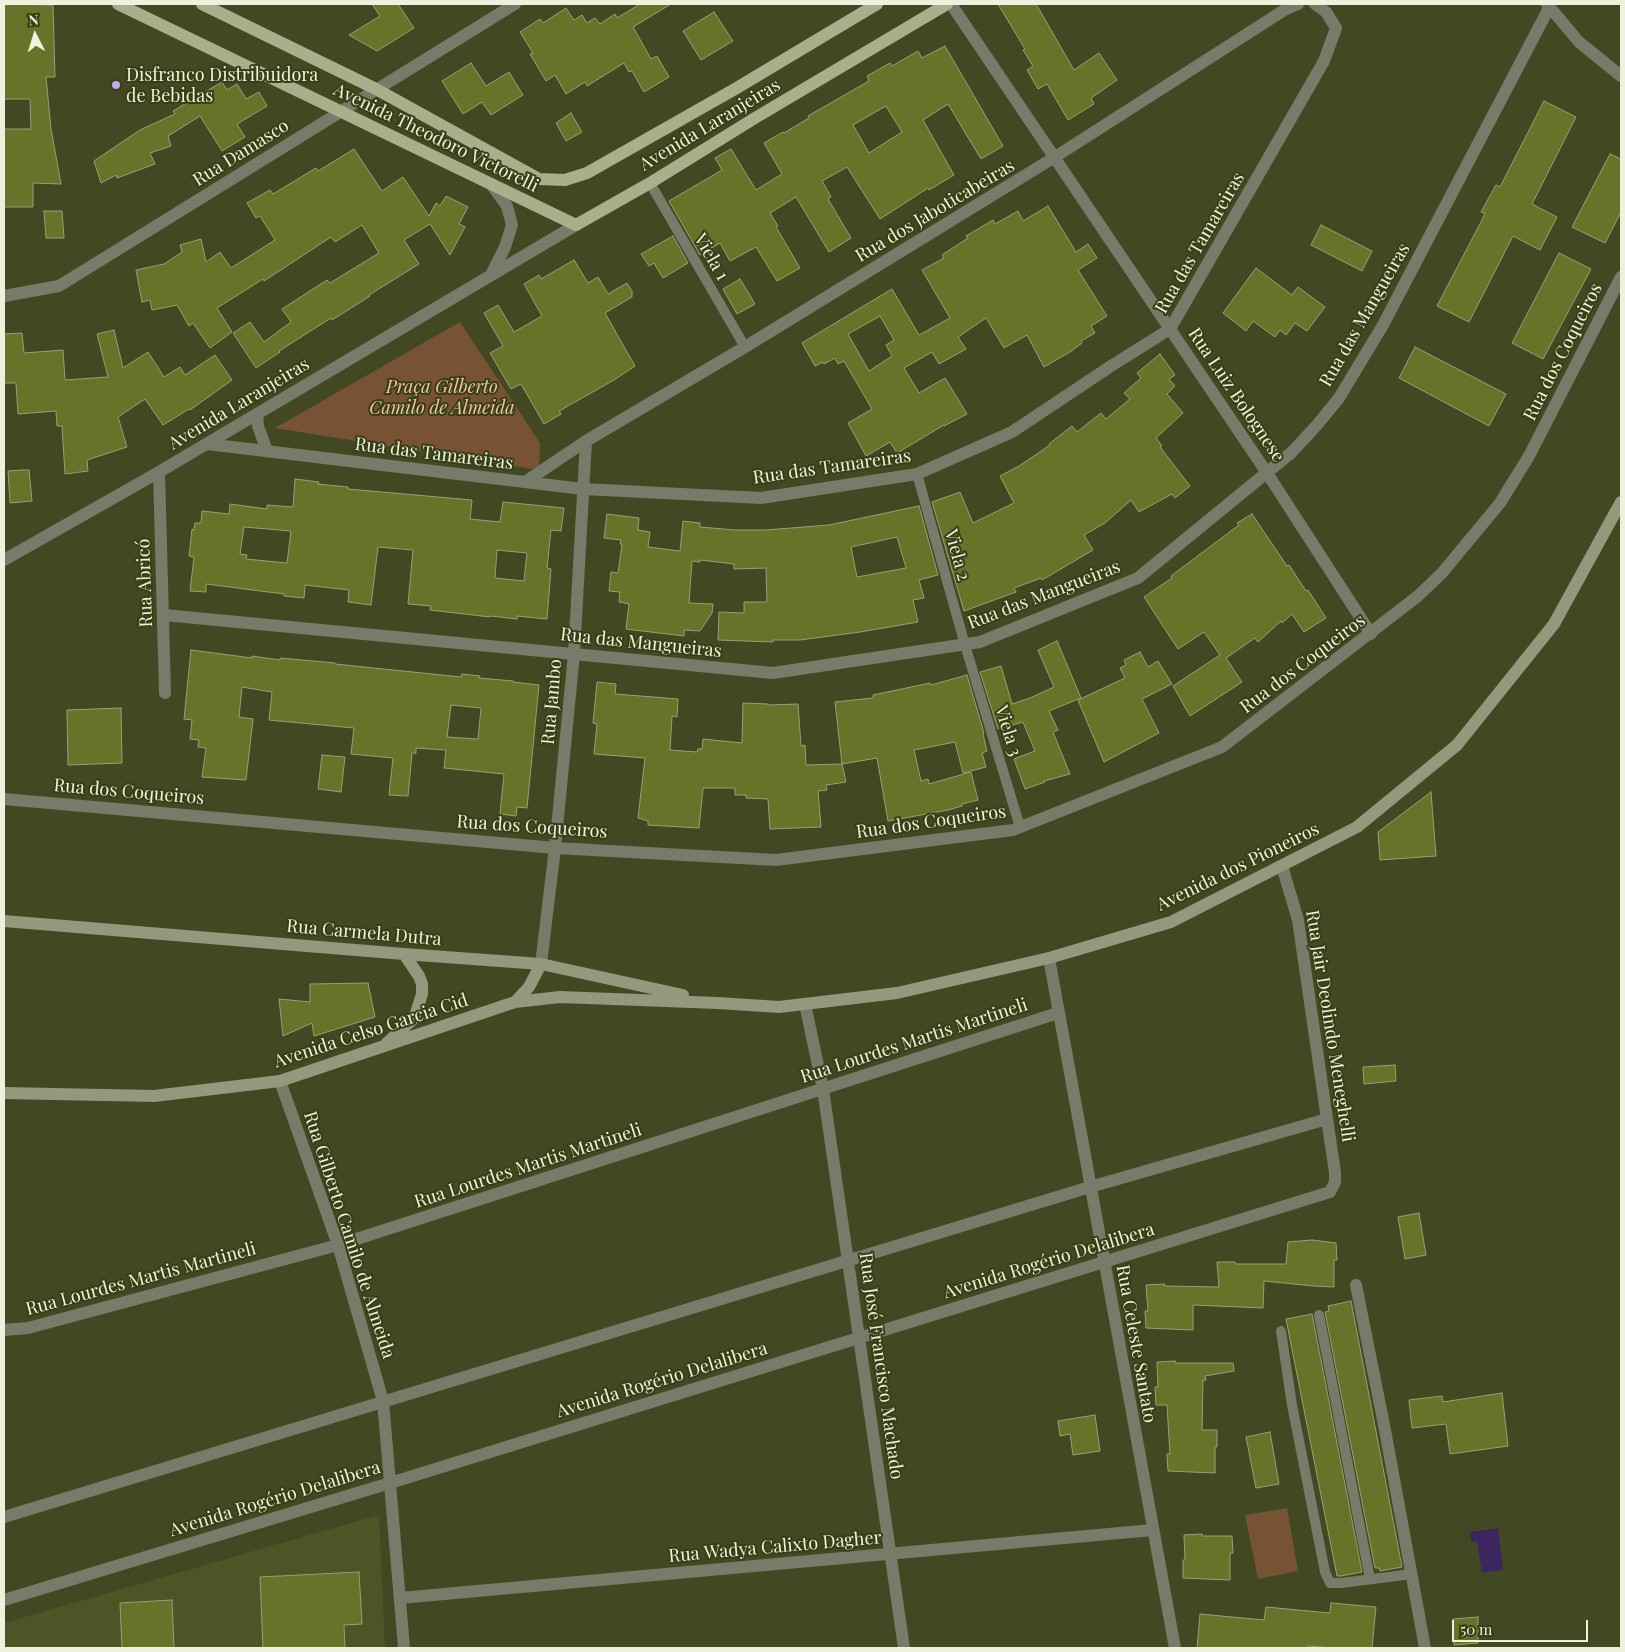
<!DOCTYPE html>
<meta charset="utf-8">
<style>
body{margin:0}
#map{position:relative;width:1625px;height:1652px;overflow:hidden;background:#424922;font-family:"Playfair Display",serif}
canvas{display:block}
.frame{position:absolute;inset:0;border:5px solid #ecf2db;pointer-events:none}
.north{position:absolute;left:10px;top:10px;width:50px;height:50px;-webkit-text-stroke:4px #373f17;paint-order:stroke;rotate:355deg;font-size:14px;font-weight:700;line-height:20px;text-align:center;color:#ecf2db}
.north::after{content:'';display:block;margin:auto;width:18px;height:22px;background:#ecf2db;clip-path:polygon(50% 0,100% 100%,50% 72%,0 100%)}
.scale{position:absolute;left:1452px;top:1620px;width:136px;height:22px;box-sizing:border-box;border:2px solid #ecf2db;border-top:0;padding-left:6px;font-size:15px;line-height:18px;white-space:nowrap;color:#ecf2db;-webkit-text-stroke:4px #373f17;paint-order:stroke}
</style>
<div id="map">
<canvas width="1625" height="1652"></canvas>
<div class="frame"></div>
<div class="north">N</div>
<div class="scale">50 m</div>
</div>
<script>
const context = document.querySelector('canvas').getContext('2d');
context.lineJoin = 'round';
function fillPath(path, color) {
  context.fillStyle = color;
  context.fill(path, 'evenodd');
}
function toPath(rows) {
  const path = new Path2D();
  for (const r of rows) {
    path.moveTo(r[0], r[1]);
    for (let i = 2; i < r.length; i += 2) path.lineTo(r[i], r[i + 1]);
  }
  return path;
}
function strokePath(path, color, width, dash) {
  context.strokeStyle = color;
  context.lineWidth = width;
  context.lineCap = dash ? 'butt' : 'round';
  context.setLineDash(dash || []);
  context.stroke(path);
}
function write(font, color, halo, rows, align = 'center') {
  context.font = font + ' "Playfair Display",serif';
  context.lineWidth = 4;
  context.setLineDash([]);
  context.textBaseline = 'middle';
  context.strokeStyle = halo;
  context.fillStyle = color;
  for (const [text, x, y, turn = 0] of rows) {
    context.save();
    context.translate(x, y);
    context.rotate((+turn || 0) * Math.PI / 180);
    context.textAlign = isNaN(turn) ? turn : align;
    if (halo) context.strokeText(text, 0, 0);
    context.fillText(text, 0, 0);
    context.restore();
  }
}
fillPath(toPath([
 [379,1515,385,1648,4,1648,4,1623]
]), '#4c5525');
fillPath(toPath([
 [460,322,540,443,539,470,275,428],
 [1287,1508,1298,1571,1258,1579,1245,1515]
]), '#785234');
fillPath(toPath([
 [1498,1528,1503,1570,1482,1573,1477,1541,1471,1542,1470,1532]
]), '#3c2660');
const building = toPath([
 [4,4,53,5,55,77,46,77,51,129,61,184,33,183,33,207,4,207,4,129,31,129,30,99,4,99,4,4],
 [372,4,398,4,414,28,377,51,349,35,380,16,372,4],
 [640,4,671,4,633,27,651,59,657,56,669,77,644,92,632,71,629,72,624,63,587,86,585,82,566,94,555,75,546,81,530,54,533,53,520,32,540,19,543,23,566,8,574,20,582,15,587,23,595,18,600,24,615,14,617,18,640,4],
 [998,4,1036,4,1074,70,1099,53,1117,80,1091,98,1094,104,1068,120,1047,84,1038,89,1027,70,1033,66,1023,50,1025,49,998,4],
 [714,12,733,41,701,60,683,31,714,12],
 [945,46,1003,146,981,159,948,104,923,120,954,175,929,190,928,188,880,219,847,167,822,181,831,197,828,199,851,238,829,252,796,197,770,213,778,226,776,227,800,268,777,281,756,247,730,261,720,243,700,255,669,201,722,170,715,158,731,149,756,190,782,174,764,143,783,132,784,133,809,118,808,116,869,81,867,76,890,63,892,66,918,51,922,58,945,46],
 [886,106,902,132,869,153,853,125,886,106],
 [471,63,486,86,509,72,523,95,491,115,482,102,463,114,442,81,471,63],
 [222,82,227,90,237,84,246,99,259,92,267,106,237,124,245,137,222,151,200,116,168,136,171,146,150,153,155,164,117,178,116,175,101,183,94,161,140,130,175,114,173,111,222,82],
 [1544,101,1576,117,1532,204,1557,217,1540,250,1513,236,1469,322,1437,306,1482,220,1485,213,1481,212,1496,185,1500,187,1544,101],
 [571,113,582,132,566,141,556,123,571,113],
 [354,149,382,191,403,177,429,216,436,203,440,206,446,196,468,207,459,224,465,227,450,255,430,224,404,240,419,264,369,295,370,296,332,320,331,318,279,351,280,352,256,368,233,333,250,322,264,342,291,322,282,309,327,280,330,283,379,253,362,225,335,242,331,237,264,281,263,279,217,308,232,332,210,348,193,323,189,326,177,305,152,310,150,300,142,302,136,270,164,264,182,252,180,245,201,239,206,262,220,252,231,268,275,240,260,216,256,218,247,203,270,190,273,194,316,168,318,171,354,149],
 [1610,154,1621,159,1621,212,1605,243,1572,227,1610,154],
 [1048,206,1076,252,1088,244,1097,258,1078,270,1107,316,1091,326,1095,333,1081,341,1082,343,1070,352,1044,367,1027,335,1004,348,986,318,958,337,966,349,939,364,932,352,904,368,919,393,945,378,967,414,944,426,944,425,897,453,890,442,866,456,848,423,872,409,844,361,838,364,835,358,824,364,823,362,815,366,802,343,892,289,919,335,950,318,922,270,944,258,942,255,968,238,966,236,993,220,995,224,1018,211,1023,221,1048,206],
 [880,316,894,340,886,345,892,356,869,371,848,334,880,316],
 [44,211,62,211,64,238,46,238,44,211],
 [1321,225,1372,251,1362,271,1311,245,1321,225],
 [673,236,688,263,663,278,654,263,649,266,641,254,673,236],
 [1559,253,1591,269,1543,359,1512,343,1559,253],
 [574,260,588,283,598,277,608,294,627,283,632,291,632,297,605,313,635,366,614,380,559,411,561,414,544,424,521,384,511,389,490,353,503,346,484,313,498,305,514,332,542,316,524,284,539,275,541,279,574,260],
 [1256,268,1292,295,1298,287,1325,307,1307,331,1295,323,1286,335,1280,330,1275,337,1253,321,1246,331,1223,313,1256,268],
 [740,279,755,304,737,314,723,289,740,279],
 [114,330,123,368,148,352,164,377,180,367,185,375,215,355,232,380,190,410,189,409,163,425,145,399,118,417,127,447,87,460,88,471,65,474,62,426,57,426,56,411,18,414,16,383,4,383,4,334,22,333,24,353,63,350,65,380,108,377,97,334,114,330],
 [1415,347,1506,394,1489,426,1399,378,1415,347],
 [1160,354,1175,375,1169,379,1175,386,1167,394,1183,413,1156,438,1162,446,1160,447,1190,486,1175,498,1172,494,1139,512,1131,500,1105,523,1084,535,1093,550,1042,580,1041,578,1014,588,1016,592,964,611,932,502,960,492,973,523,1014,503,1000,476,1019,466,1050,445,1049,444,1072,426,1077,432,1101,413,1106,419,1130,399,1124,393,1141,378,1137,373,1160,354],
 [23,470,29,470,32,501,10,503,8,471,23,470],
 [295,479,319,482,318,484,348,487,348,489,472,500,470,519,500,522,503,502,564,508,561,531,551,530,547,568,551,569,547,619,517,616,517,619,491,616,490,617,430,610,431,606,408,604,413,550,378,547,371,605,348,602,349,590,305,585,304,598,284,596,284,594,206,584,206,592,190,591,194,557,189,556,192,529,194,530,195,523,201,523,202,511,229,514,230,504,267,509,267,505,293,507,295,479],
 [244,527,291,531,287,563,246,559,247,555,240,554,244,527],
 [497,550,527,553,524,581,495,578,497,550],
 [919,506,938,575,919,580,924,598,913,600,918,622,860,632,800,640,773,640,773,642,718,640,719,612,744,613,744,602,767,602,766,568,734,569,734,564,700,560,700,562,692,561,689,603,713,604,712,613,700,631,684,630,684,636,626,629,629,604,619,602,620,592,609,591,611,572,618,573,622,544,620,544,621,540,604,538,607,514,639,518,638,530,650,532,648,547,680,551,683,521,700,523,700,527,735,530,766,530,829,525,919,506],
 [897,537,906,568,857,577,851,547,897,537],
 [1252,514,1287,566,1289,565,1306,591,1308,590,1326,618,1304,632,1292,614,1282,623,1281,621,1258,642,1255,638,1226,658,1242,682,1190,716,1173,686,1220,655,1204,632,1178,649,1144,597,1172,578,1171,576,1239,525,1237,523,1252,514],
 [1057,641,1081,698,1049,711,1058,730,1053,732,1070,774,1044,781,1045,782,1025,789,1014,759,1035,751,1023,722,998,729,980,672,1001,666,1012,704,1030,698,1054,687,1038,650,1057,641],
 [191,650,252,658,252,656,280,660,280,658,335,663,335,664,461,677,462,674,480,676,479,678,513,681,513,682,539,685,527,808,517,807,516,816,500,814,504,774,444,768,446,750,416,748,416,753,412,753,408,796,389,795,393,758,351,754,354,728,269,720,272,692,242,687,239,717,253,719,246,780,202,777,206,748,198,747,199,740,190,739,192,720,184,719,191,650],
 [451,705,481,708,478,739,447,737,451,705],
 [1140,652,1148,667,1158,661,1172,684,1142,699,1159,733,1104,762,1078,700,1125,678,1120,668,1126,665,1124,660,1140,652],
 [967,675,984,733,983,734,987,751,982,753,986,767,963,773,955,742,914,750,921,781,928,779,929,784,971,772,978,800,962,804,962,806,948,810,888,821,877,758,842,764,846,782,826,785,827,790,818,791,821,827,770,829,768,799,746,798,746,795,735,795,735,788,703,788,699,828,648,825,648,821,638,818,645,758,594,754,597,724,593,723,597,682,616,684,615,694,678,699,677,717,672,716,670,750,697,752,698,749,702,749,703,739,742,743,743,703,768,704,768,705,798,704,801,746,805,745,806,765,842,764,835,702,873,698,873,695,930,683,931,685,967,675],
 [121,708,122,763,68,765,67,710,121,708],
 [322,755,345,757,341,792,318,789,322,755],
 [1431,792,1436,856,1380,860,1378,832,1431,792],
 [368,983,375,1017,314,1036,312,1023,283,1036,279,999,310,1002,310,984,368,983],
 [1395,1065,1396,1081,1364,1084,1363,1067,1395,1065],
 [1419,1213,1426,1255,1405,1259,1398,1217,1419,1213],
 [1312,1240,1336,1243,1337,1260,1334,1260,1334,1287,1314,1286,1264,1281,1263,1308,1193,1305,1193,1330,1146,1328,1145,1311,1148,1311,1146,1285,1165,1284,1164,1286,1219,1287,1217,1262,1235,1262,1235,1264,1286,1264,1288,1242,1312,1240],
 [1351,1301,1402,1567,1380,1571,1379,1568,1375,1568,1325,1312,1329,1311,1328,1306,1351,1301],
 [1312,1314,1362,1572,1341,1576,1337,1576,1286,1319,1312,1314],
 [1175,1361,1175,1363,1233,1363,1234,1371,1205,1376,1206,1380,1203,1380,1202,1430,1217,1430,1217,1447,1215,1447,1215,1473,1168,1471,1167,1454,1170,1454,1167,1405,1156,1405,1155,1387,1158,1387,1157,1362,1175,1361],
 [1502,1393,1508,1446,1450,1454,1446,1424,1412,1428,1409,1400,1442,1396,1443,1402,1502,1393],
 [1095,1415,1100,1451,1073,1455,1070,1434,1060,1436,1058,1421,1095,1415],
 [1270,1432,1279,1484,1256,1488,1246,1437,1270,1432],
 [1202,1534,1202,1536,1232,1536,1233,1553,1230,1553,1230,1580,1183,1578,1183,1560,1185,1560,1184,1535,1202,1534],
 [359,1572,362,1624,344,1625,345,1648,263,1648,260,1577,359,1572],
 [172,1600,174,1648,122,1648,120,1603,172,1600],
 [1331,1603,1376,1607,1372,1648,1335,1648,1307,1646,1307,1648,1197,1648,1200,1614,1264,1620,1266,1607,1330,1613,1331,1603],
 [1478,1617,1478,1643,1454,1645,1453,1619,1478,1617]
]);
fillPath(building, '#667329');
strokePath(building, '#97a176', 1);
strokePath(toPath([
 [650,183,745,347],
 [917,474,965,645,1020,827],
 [1319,1315,1370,1579],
 [1281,1331,1292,1405,1325,1572,1330,1583,1341,1583,1412,1574]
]), '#777b69', 10);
strokePath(toPath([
 [951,4,1267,473,1371,634],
 [1547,4,1579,42,1621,76],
 [491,275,505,247,512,225,507,206,491,184],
 [4,296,59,286,515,4],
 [257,414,258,426,267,451],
 [207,444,583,489,761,498,917,474,1012,432,1111,366,1170,329,1324,61,1336,28,1326,12,1315,4],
 [159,472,165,693],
 [525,482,586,441,745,347,1055,157,1286,9,1298,4],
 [4,560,159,472,576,225],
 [164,615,773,673,980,642,1138,578,1292,452,1317,425,1339,398,1383,325,1549,8],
 [4,799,555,848,776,860,1013,830,1222,747,1418,596,1442,573,1500,503,1529,456,1621,277],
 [1049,958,1175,1648],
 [541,964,555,848,574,654,586,441],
 [805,1004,823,1089,904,1648],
 [280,1081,338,1245,383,1401,404,1648],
 [1356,1285,1385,1430,1425,1648],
 [4,1330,28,1328,338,1245,1058,1013],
 [4,1517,1090,1187,1327,1119],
 [400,1598,1153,1530],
 [4,1600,390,1483,1330,1192,1335,1182,1335,1172,1327,1119,1298,920,1282,866]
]), '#777b69', 12);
strokePath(toPath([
 [4,921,404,954,541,964,683,995],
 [515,1002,529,987,541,964],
 [387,1043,412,1020,416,1013,422,994,422,984,419,976,404,954],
 [4,1093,154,1096,280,1081,515,1002,560,997,718,1003,779,1007,897,993,1049,958,1171,922,1357,827,1457,745,1554,624,1621,502]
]), '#92997c', 12);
strokePath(toPath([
 [118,4,576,225,650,183,755,118,947,4],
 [202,4,376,89,539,179,565,180,587,173,735,89,877,4]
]), '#a7af8b', 12);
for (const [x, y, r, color] of [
 [116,85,5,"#c0a8f4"]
]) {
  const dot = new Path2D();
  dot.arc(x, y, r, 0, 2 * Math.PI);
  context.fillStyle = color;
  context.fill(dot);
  strokePath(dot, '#373f17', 2);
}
write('18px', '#ecf2db', '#373f17', [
 ["Disfranco Distribuidora",126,75],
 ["de Bebidas",126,96]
], 'left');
write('18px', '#ecf2db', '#373f17', [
 ["Avenida Laranjeiras",710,125,-31],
 ["Avenida Theodoro Victorelli",436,138,26],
 ["Rua Damasco",241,153,-32],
 ["Rua dos Jaboticabeiras",935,211,-31],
 ["Rua das Tamareiras",1200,243,-60],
 ["Viela 1",711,257,60],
 ["Rua das Mangueiras",1365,315,-60],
 ["Rua dos Coqueiros",1563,352,-63],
 ["Rua Luiz Bolognese",1236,395,56],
 ["Avenida Laranjeiras",239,404,-31],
 ["Rua das Tamareiras",434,454,7],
 ["Rua das Tamareiras",832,467,-8],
 ["Viela 2",957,555,75],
 ["Rua Abricó",145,583,-92],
 ["Rua das Mangueiras",1044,595,-21],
 ["Rua das Mangueiras",641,643,6],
 ["Rua dos Coqueiros",1303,664,-37],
 ["Rua Jambo",552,702,-85],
 ["Viela 3",1008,731,73],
 ["Rua dos Coqueiros",129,792,5],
 ["Rua dos Coqueiros",931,822,-8],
 ["Rua dos Coqueiros",532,827,4],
 ["Avenida dos Pioneiros",1238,867,-26],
 ["Rua Carmela Dutra",364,933,5],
 ["Rua Jair Deolindo Meneghelli",1330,1026,81],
 ["Avenida Celso Garcia Cid",371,1031,-18],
 ["Rua Lourdes Martis Martineli",914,1041,-18],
 ["Rua Lourdes Martis Martineli",528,1166,-18],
 ["Rua Gilberto Camilo de Almeida",349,1235,72],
 ["Avenida Rogério Delalibera",1049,1261,-17],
 ["Rua Lourdes Martis Martineli",141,1279,-15],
 ["Rua Celeste Santato",1136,1344,80],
 ["Rua José Francisco Machado",881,1366,82],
 ["Avenida Rogério Delalibera",662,1380,-17],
 ["Avenida Rogério Delalibera",275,1499,-17],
 ["Rua Wadya Calixto Dagher",775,1547,-5]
]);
write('italic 18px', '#f6c39c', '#373f17', [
 ["Praça Gilberto",442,387],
 ["Camilo de Almeida",442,408]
]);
</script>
